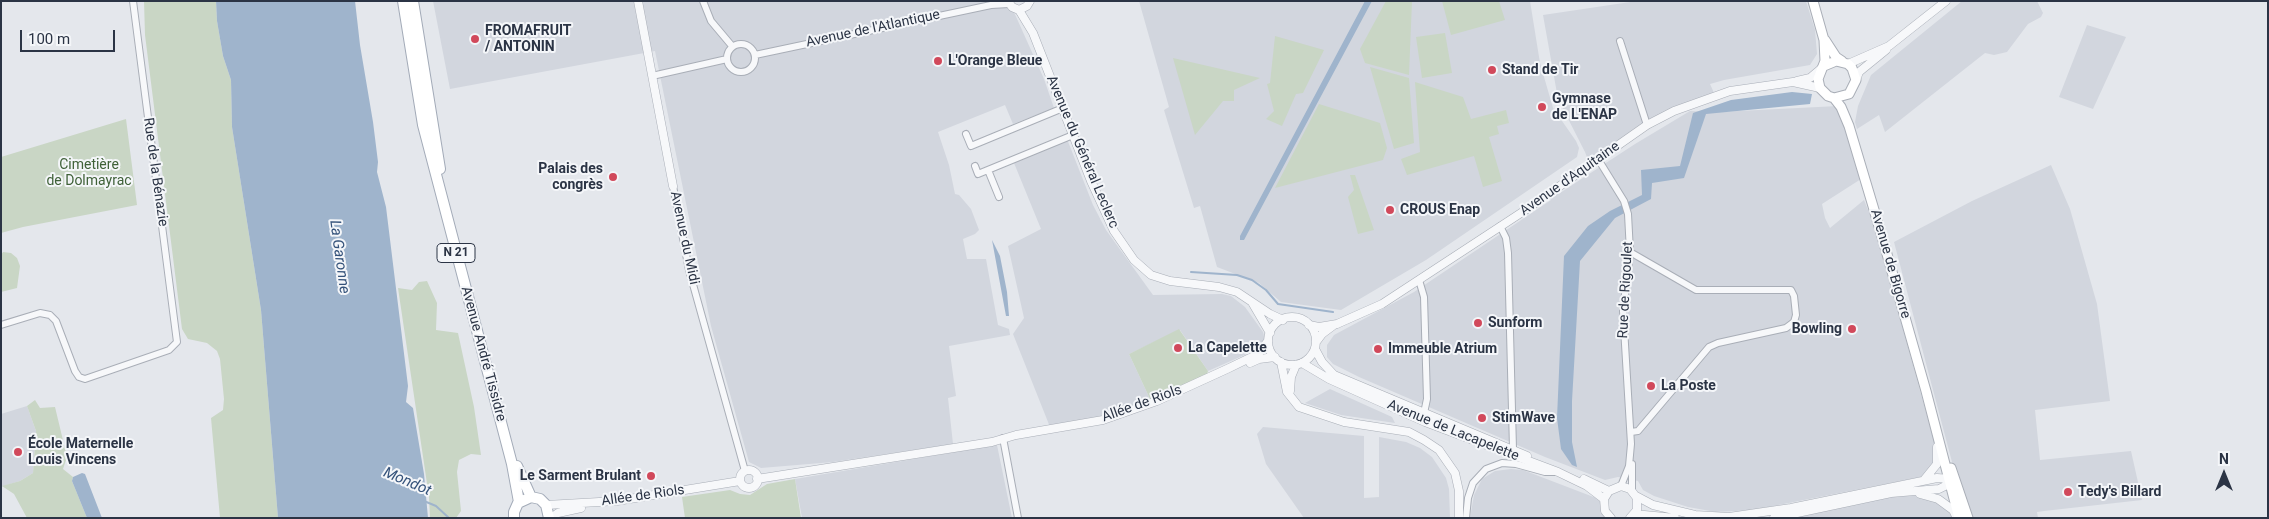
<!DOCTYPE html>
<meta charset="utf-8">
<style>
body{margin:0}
#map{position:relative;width:2269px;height:519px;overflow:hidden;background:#e4e7ec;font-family:Roboto,sans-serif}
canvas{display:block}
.frame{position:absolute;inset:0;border:2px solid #2b3445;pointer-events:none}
.north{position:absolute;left:2199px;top:449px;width:50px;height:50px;-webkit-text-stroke:4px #f4f6f9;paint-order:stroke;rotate:0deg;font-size:14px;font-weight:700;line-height:20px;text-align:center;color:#2b3445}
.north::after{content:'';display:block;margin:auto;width:18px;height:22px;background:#2b3445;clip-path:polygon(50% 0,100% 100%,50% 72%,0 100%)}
.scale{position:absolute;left:20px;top:30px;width:95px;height:22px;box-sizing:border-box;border:2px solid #2b3445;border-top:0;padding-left:6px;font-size:15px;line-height:18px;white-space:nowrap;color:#2b3445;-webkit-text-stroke:4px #f4f6f9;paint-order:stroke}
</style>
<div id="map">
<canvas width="2269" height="519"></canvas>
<div class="frame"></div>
<div class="north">N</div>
<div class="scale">100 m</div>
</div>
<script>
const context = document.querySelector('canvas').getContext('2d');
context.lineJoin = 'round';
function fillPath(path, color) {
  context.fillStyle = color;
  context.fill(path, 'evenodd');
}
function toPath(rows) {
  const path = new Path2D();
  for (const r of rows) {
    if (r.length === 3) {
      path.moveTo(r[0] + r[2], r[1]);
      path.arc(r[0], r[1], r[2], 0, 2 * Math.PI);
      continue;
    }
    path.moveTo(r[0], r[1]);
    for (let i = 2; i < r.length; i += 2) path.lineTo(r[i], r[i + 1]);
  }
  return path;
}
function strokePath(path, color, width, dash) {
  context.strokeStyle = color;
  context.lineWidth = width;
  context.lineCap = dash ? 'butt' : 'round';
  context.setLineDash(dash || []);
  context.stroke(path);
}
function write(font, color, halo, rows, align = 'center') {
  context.font = font + ' Roboto,sans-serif';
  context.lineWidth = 4;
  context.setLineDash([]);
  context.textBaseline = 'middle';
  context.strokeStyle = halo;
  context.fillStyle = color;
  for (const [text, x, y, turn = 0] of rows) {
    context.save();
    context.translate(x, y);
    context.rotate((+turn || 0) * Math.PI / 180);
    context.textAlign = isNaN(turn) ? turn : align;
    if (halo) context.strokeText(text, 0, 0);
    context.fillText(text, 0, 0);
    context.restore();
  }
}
fillPath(toPath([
 [433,1,1009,1,1044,79,1054,108,1013,124,1005,105,938,132,949,165,955,194,959,195,971,209,979,230,975,234,963,239,967,259,986,259,998,325,1009,329,1010,335,949,346,956,396,948,398,953,444,833,462,761,468,749,462,711,326,655,51,450,89],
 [1139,1,1530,1,1540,63,1553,108,1576,141,1579,148,1577,157,1426,260,1341,310,1281,302,1259,283,1217,267,1200,206,1194,208,1164,110,1169,107],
 [1637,1,1806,1,1815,30,1817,54,1810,65,1724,80,1710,84,1715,95,1674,111,1558,191,1560,193,1635,144,1690,111,1718,112,1838,106,1861,179,1822,204,1825,218,1830,228,1864,200,1874,225,1936,448,1934,465,1926,476,1753,510,1716,512,1688,507,1654,496,1643,490,1638,481,1618,477,1605,480,1545,457,1359,377,1333,364,1327,357,1327,345,1334,335,1414,292,1551,200,1548,194,1590,165,1585,152,1558,99,1543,15],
 [1962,1,2037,1,2043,13,2041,17,2028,24,2007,52,1994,55,1985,53,1885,132,1879,115,1857,129,1855,122,1858,106,1871,75],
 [2087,25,2126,37,2093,109,2059,97],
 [1067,139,1093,205,1106,230,1153,295,1222,294,1231,296,1245,307,1263,332,1265,340,1258,349,1208,371,1180,330,1129,354,1150,399,1092,419,1050,427,1013,334,1024,318,1008,246,1041,229,1014,163],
 [2051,165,2070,209,2097,304,2110,401,2035,410,2040,460,2131,451,2142,500,2044,511,2037,512,2038,518,1973,518,1957,481,1894,242,1972,201],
 [1330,389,1392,417,1395,423,1341,415,1305,403],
 [27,406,36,431,33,473,20,481,1,487,1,414],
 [1263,427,1364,436,1364,498,1379,497,1379,437,1406,442,1420,448,1432,457,1446,478,1449,489,1450,518,1304,518,1266,464,1257,434],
 [997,445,1012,518,802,518,795,479],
 [1511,469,1523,470,1604,501,1610,518,1470,518,1474,495,1482,479,1495,471],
 [1890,494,1908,494,1932,499,1946,507,1954,518,1790,518]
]), '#d2d6de');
fillPath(toPath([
 [144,1,216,1,217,21,223,56,231,80,232,127,261,310,278,518,220,518,211,418,223,410,224,399,220,359,217,351,207,343,188,339,182,329,145,35],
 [1386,1,1412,1,1409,75,1365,63,1360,49],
 [1442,1,1499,1,1505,20,1451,35],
 [1445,33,1452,73,1422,78,1416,37],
 [1275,36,1324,50,1303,93,1296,94,1282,126,1266,119,1274,111,1267,84,1270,83],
 [1173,58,1260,78,1234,90,1234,101,1223,101,1195,135],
 [1370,67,1409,78,1414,143,1394,149],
 [1415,82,1463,97,1471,119,1506,110,1509,123,1497,126,1499,134,1489,137,1502,181,1483,187,1474,156,1407,175,1401,159,1420,152],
 [1319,104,1380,123,1387,148,1383,160,1275,188],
 [126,119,137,205,23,227,1,233,1,157],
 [1350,175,1355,175,1374,230,1358,234,1348,197,1354,190],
 [3,252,11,253,17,258,20,266,17,288,1,292,1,255],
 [427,281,437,303,436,330,458,333,474,407,481,455,471,454,459,460,457,472,461,511,456,518,430,518,429,497,398,288,412,290,419,282],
 [1179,329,1208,371,1207,375,1150,399,1129,354],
 [35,400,40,408,55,407,67,457,63,469,73,477,72,481,87,518,27,518,14,494,2,486,20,481,33,473,36,431,27,406],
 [795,479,801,518,685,518,682,497,730,490,740,494,750,495,767,484]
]), '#c9d6c5');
fillPath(toPath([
 [216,1,355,1,360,45,373,122,378,162,377,172,386,207,408,386,406,402,413,408,424,474,428,518,278,518,261,310,232,127,231,80,223,56,217,21],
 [1365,1,1372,1,1244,240,1240,240,1240,236],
 [1792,92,1812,94,1810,104,1706,114,1684,178,1652,183,1651,199,1615,218,1580,261,1572,401,1572,442,1577,467,1572,465,1561,449,1557,418,1564,256,1588,226,1610,211,1642,195,1641,170,1680,166,1693,113,1731,100],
 [992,240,1000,256,1007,292,1009,316,1006,316],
 [82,473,85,474,102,518,87,518,72,481,73,477]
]), '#9fb4cc');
strokePath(toPath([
 [1191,272,1237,275,1252,280,1266,290,1278,304,1333,312],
 [424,501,436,506,449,518]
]), '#9fb4cc', 2);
const minor = toPath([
 [703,1,711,21,732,46],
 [1620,41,1647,125],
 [741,58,14],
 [755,55,991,5,1009,4],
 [652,76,727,59],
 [966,134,971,146,1063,108],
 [1598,159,1624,201,1628,214,1630,252,1623,311,1631,444,1629,466,1621,486],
 [975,166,978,174,1073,135],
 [988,170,999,197],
 [673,186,689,270,745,471],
 [1500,226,1506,238,1508,253,1513,449],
 [1630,252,1696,290,1791,290,1794,296,1796,315,1794,322,1786,328,1718,343,1709,347,1638,431,1631,432],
 [1419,280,1424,297,1427,399,1424,413],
 [1,325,40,313,50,315,56,321,75,371,79,377,85,379,169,350,177,342,133,1],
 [1003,438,1018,518],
 [1632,464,1632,491],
 [1466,518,1468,498,1473,483,1486,469,1502,463,1516,464,1545,472,1555,472]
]);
const tertiary = toPath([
 [638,1,673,186],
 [1008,1,1012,7,1019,10,1027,6,1030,1],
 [1019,10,1033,33,1091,181,1114,231,1134,260,1151,275,1170,281,1219,287,1237,292,1270,314,1283,320],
 [1848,64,1889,46,1946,1],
 [1856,80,1859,72,1886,50],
 [1797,81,1810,78,1823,67],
 [1253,304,1270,333],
 [1292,341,24],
 [1309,325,1319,327,1337,324,1382,304,1527,209,1647,125,1674,111,1730,91,1793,82,1820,88],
 [1316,342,1322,334,1334,325],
 [1315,349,1322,362,1334,375,1527,456],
 [1281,362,1287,392,1299,407,1344,422,1409,432,1424,440,1439,450,1455,473,1459,491,1459,518],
 [1250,363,1259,359,1275,357],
 [1302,363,1329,379,1425,422,1558,472,1587,486,1604,499],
 [1290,391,1291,377,1296,365],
 [749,479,9],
 [757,479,992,442,1016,435,1103,420,1157,401,1227,369,1258,354,1268,341],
 [1584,479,1609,491],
 [1924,480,1937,464,1937,447],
 [1920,494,1938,499,1953,510,1957,518],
 [1636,496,1653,505,1695,515,1729,517,1791,508,1937,478,1951,479],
 [546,505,617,501,740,481],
 [1634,514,1675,518],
 [551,518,558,513,581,508],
 [1611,518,1605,511,1604,499,1609,491,1621,486,1630,489,1637,498,1637,510,1630,518],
 [1774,518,1891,493,1939,489,1945,486,1951,478]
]);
const secondary = toPath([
 [1813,1,1824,40,1825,61,1818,79,1820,88,1828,96,1834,98,1849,94,1856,80,1852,68,1848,64,1836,61,1824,66],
 [1825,40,1836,57,1842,61],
 [1834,98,1841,107,1849,126,1881,233,1926,391,1959,518],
 [1951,468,1968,518]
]);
const primary = toPath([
 [403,1,423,125,512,464,519,502],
 [413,1,440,169],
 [517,466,531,497],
 [514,518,514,512,518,503,531,497,540,499,546,505,549,518]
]);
strokePath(minor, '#a9aeb7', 8);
strokePath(tertiary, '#a9aeb7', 9);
strokePath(secondary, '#a9aeb7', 11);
strokePath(primary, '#a3abb8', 12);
strokePath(minor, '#f7f8fa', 6);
strokePath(tertiary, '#f7f8fa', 8);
strokePath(secondary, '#fff', 9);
strokePath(primary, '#fff', 10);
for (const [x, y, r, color] of [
 [475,39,5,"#d1495b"],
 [938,61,5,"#d1495b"],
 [1492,70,5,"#d1495b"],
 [1542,107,5,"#d1495b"],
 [613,177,5,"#d1495b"],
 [1390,210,5,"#d1495b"],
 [1478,323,5,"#d1495b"],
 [1852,329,5,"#d1495b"],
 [1178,348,5,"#d1495b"],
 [1378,349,5,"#d1495b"],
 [1651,386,5,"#d1495b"],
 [1482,418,5,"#d1495b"],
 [18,452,5,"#d1495b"],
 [651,476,5,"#d1495b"],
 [2068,492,5,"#d1495b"]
]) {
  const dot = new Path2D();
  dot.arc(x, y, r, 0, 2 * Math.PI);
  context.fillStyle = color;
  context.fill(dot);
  strokePath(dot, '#f4f6f9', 2);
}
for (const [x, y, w] of [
 [456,253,38]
]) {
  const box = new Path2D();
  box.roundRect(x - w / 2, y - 9.5, w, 19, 4);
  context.fillStyle = '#f4f6f9';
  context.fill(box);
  strokePath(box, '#2b3445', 1);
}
write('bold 12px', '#2b3445', null, [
 ["N 21",456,253]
]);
write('14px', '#2b3445', '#f4f6f9', [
 ["Avenue de l'Atlantique",873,29,-12],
 ["Avenue du Général Leclerc",1082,152,67],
 ["Rue de la Bénazie",155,172,82],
 ["Avenue d'Aquitaine",1570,179,-35],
 ["Avenue du Midi",684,238,78],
 ["Avenue de Bigorre",1890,264,74],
 ["Rue de Rigoulet",1626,290,-87],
 ["Avenue André Tissidre",483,354,75],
 ["Allée de Riols",1142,404,-20],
 ["Avenue de Lacapelette",1453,431,22],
 ["Allée de Riols",643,496,-8]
]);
write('bold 14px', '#2b3445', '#f4f6f9', [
 ["FROMAFRUIT",485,31],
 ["/ ANTONIN",485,47],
 ["L'Orange Bleue",948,61],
 ["Stand de Tir",1502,70],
 ["Gymnase",1552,99],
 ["de L'ENAP",1552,115],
 ["Palais des",603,169,"right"],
 ["congrès",603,185,"right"],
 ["CROUS Enap",1400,210],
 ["Sunform",1488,323],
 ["Bowling",1842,329,"right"],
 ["La Capelette",1188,348],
 ["Immeuble Atrium",1388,349],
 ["La Poste",1661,386],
 ["StimWave",1492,418],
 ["École Maternelle",28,444],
 ["Louis Vincens",28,460],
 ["Le Sarment Brulant",641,476,"right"],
 ["Tedy's Billard",2078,492]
], 'left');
write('14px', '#3f6138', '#f4f6f9', [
 ["Cimetière",89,165],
 ["de Dolmayrac",89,181]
]);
write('italic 15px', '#34527a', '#f4f6f9', [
 ["La Garonne",339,257,82],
 ["Mondot",407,482,23]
]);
</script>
